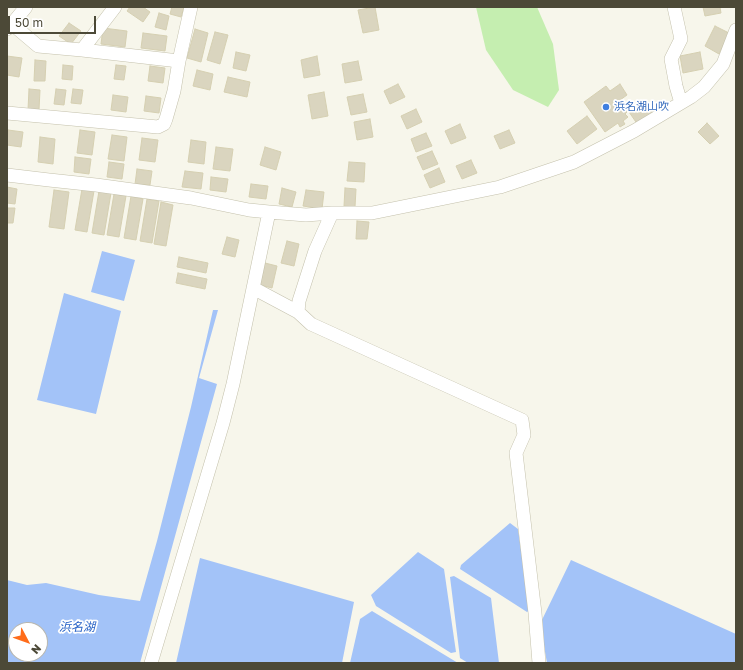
<!DOCTYPE html>
<meta charset="utf-8">
<style>
body{margin:0}
#map{position:relative;width:743px;height:670px;overflow:hidden;background:#f7f6eb;font-family:"Golos Text",sans-serif}
canvas{display:block}
.frame{position:absolute;inset:0;border:8px solid #4c4937;pointer-events:none}
.north{position:absolute;left:8px;top:622px;width:40px;height:40px;box-sizing:border-box;background:#fff;border:1px solid #b7b6af;border-radius:50%;rotate:131deg;font-size:11px;font-weight:700;line-height:16px;text-align:center;color:#4c4937}
.north::after{content:'';display:block;margin:auto;width:14px;height:18px;background:#ff6c1a;clip-path:polygon(50% 0,100% 100%,50% 72%,0 100%)}
.scale{position:absolute;left:8px;top:16px;width:88px;height:18px;box-sizing:border-box;border:2px solid #4c4937;border-top:0;padding-left:5px;font-size:12px;line-height:14px;white-space:nowrap;color:#4c4937;-webkit-text-stroke:3px #fff;paint-order:stroke}
</style>
<div id="map">
<canvas width="743" height="670"></canvas>
<div class="frame"></div>
<div class="north">N</div>
<div class="scale">50 m</div>
</div>
<script>
const context = document.querySelector('canvas').getContext('2d');
context.lineJoin = 'round';
function fillPath(path, color) {
  context.fillStyle = color;
  context.fill(path, 'evenodd');
}
function toPath(rows) {
  const path = new Path2D();
  for (const r of rows) {
    path.moveTo(r[0], r[1]);
    for (let i = 2; i < r.length; i += 2) path.lineTo(r[i], r[i + 1]);
  }
  return path;
}
function strokePath(path, color, width, dash) {
  context.strokeStyle = color;
  context.lineWidth = width;
  context.lineCap = dash ? 'butt' : 'round';
  context.setLineDash(dash || []);
  context.stroke(path);
}
function write(font, color, halo, rows, align = 'center') {
  context.font = font + ' "Golos Text","Noto Sans JP",sans-serif';
  context.lineWidth = 3.5;
  context.setLineDash([]);
  context.textBaseline = 'middle';
  context.strokeStyle = halo;
  context.fillStyle = color;
  for (const [text, x, y, turn = 0] of rows) {
    context.save();
    context.translate(x, y);
    context.rotate((+turn || 0) * Math.PI / 180);
    context.textAlign = isNaN(turn) ? turn : align;
    if (halo) context.strokeText(text, 0, 0);
    context.fillText(text, 0, 0);
    context.restore();
  }
}
fillPath(toPath([
 [476,7,537,7,553,44,559,90,548,107,513,90,486,50]
]), '#c5eeb0');
fillPath(toPath([
 [102,251,135,260,124,301,91,292],
 [64,293,121,311,96,414,37,400],
 [213,310,218,310,199,378,217,384,140,663,7,663,7,580,27,585,46,583,99,595,140,601,157,541,191,407],
 [16,630,40,630,40,654,16,654],
 [510,523,518,529,530,610,527,612,460,569,461,565],
 [418,552,444,569,456,652,451,653,376,606,371,595],
 [200,558,354,602,342,663,176,663],
 [571,560,736,634,736,663,547,663,540,624],
 [454,576,491,598,499,663,468,663,460,658,450,577],
 [372,611,458,663,350,663,360,619]
]), '#a3c3f8');
const building = toPath([
 [130,7,143,7,150,12,143,22,127,11,130,7],
 [172,7,184,7,181,17,170,14,172,7],
 [375,7,379,30,363,33,358,10,375,7],
 [703,7,720,7,721,13,705,16,703,7],
 [159,13,169,16,166,30,155,27,159,13],
 [69,23,81,31,71,44,59,36,69,23],
 [715,26,729,33,719,54,705,46,715,26],
 [103,28,127,31,125,47,101,44,103,28],
 [195,29,208,33,201,62,187,58,195,29],
 [215,32,228,35,220,64,207,60,215,32],
 [143,33,167,36,165,51,141,48,143,33],
 [236,52,250,55,246,71,233,68,236,52],
 [700,52,703,69,683,73,680,56,700,52],
 [7,56,22,58,19,77,7,75,7,56],
 [317,56,320,75,304,78,301,60,317,56],
 [35,60,46,61,45,81,34,81,35,60],
 [358,61,362,80,345,83,342,64,358,61],
 [63,65,73,66,72,80,62,79,63,65],
 [116,65,126,66,124,80,114,79,116,65],
 [150,66,165,68,163,83,148,81,150,66],
 [197,70,213,74,210,90,193,86,197,70],
 [228,77,250,82,247,97,224,92,228,77],
 [398,84,405,97,390,104,384,91,398,84],
 [620,84,627,95,620,100,628,111,625,114,628,117,623,121,625,124,620,127,618,123,605,132,584,102,606,86,610,91,620,84],
 [29,89,40,90,39,110,28,110,29,89],
 [56,89,66,90,64,105,54,104,56,89],
 [73,89,83,90,81,104,71,103,73,89],
 [324,92,328,116,312,119,308,95,324,92],
 [363,94,367,112,351,115,347,97,363,94],
 [113,95,128,97,126,112,111,110,113,95],
 [146,96,161,98,159,113,144,111,146,96],
 [646,101,654,113,638,125,629,112,646,101],
 [416,109,422,122,407,129,401,116,416,109],
 [587,116,597,129,577,144,567,131,587,116],
 [370,119,373,137,357,140,354,122,370,119],
 [707,123,719,136,710,144,698,132,707,123],
 [460,124,466,138,451,144,445,131,460,124],
 [8,130,23,132,21,147,7,145,8,130],
 [80,130,95,132,92,155,77,153,80,130],
 [509,130,515,143,500,149,494,136,509,130],
 [426,133,432,146,416,152,411,139,426,133],
 [112,135,127,137,124,161,108,159,112,135],
 [40,137,55,139,53,164,38,162,40,137],
 [142,138,158,140,155,162,139,160,142,138],
 [191,140,206,142,204,164,188,162,191,140],
 [216,147,233,149,230,171,213,169,216,147],
 [265,147,281,152,276,170,260,165,265,147],
 [432,151,438,164,423,170,417,157,432,151],
 [75,157,91,159,89,174,74,172,75,157],
 [471,160,477,173,462,179,456,166,471,160],
 [109,162,124,164,122,179,107,177,109,162],
 [349,162,365,163,364,182,347,181,349,162],
 [439,168,445,182,430,188,424,175,439,168],
 [137,169,152,171,150,185,135,184,137,169],
 [185,171,203,173,201,189,182,187,185,171],
 [211,177,228,179,226,192,210,190,211,177],
 [251,184,268,186,266,199,249,197,251,184],
 [7,187,17,189,15,204,7,203,7,187],
 [282,188,296,192,292,207,279,204,282,188],
 [345,188,356,189,355,207,344,206,345,188],
 [82,189,94,191,87,232,75,230,82,189],
 [54,190,69,192,64,229,49,227,54,190],
 [306,190,324,192,322,209,303,206,306,190],
 [99,191,111,193,104,235,92,233,99,191],
 [114,194,126,196,119,237,107,235,114,194],
 [131,196,143,199,136,240,124,238,131,196],
 [147,199,159,201,152,243,140,241,147,199],
 [161,202,173,205,166,246,154,244,161,202],
 [7,208,15,208,13,223,7,223,7,208],
 [357,221,369,222,367,239,356,239,357,221],
 [227,237,239,240,235,257,222,254,227,237],
 [287,241,299,244,294,266,281,263,287,241],
 [179,257,208,263,206,273,177,267,179,257],
 [265,263,277,266,272,288,260,285,265,263],
 [178,273,207,279,205,289,176,283,178,273]
]);
fillPath(building, '#dad5bf');
strokePath(building, '#d5cfb1', 1);
const minor = toPath([
 [674,7,681,39,671,59,676,86,681,103],
 [12,24,38,46,82,50,179,61],
 [7,29,12,24,26,7],
 [82,50,115,7],
 [7,113,158,127,164,124,166,119,174,91,179,61,191,7],
 [7,175,49,180,96,185,191,198,249,210,269,212,306,215,332,213,372,213,500,187,574,162,634,131,691,97,704,87,723,64,736,30],
 [332,213,315,251,299,301,298,312,311,324,522,420,524,435,516,453,535,613,539,663],
 [253,288,298,312],
 [151,663,223,423,233,384,269,212]
]);
strokePath(minor, '#c4c1ac', 14);
strokePath(minor, '#fff', 13);
for (const [x, y, r, color] of [
 [606,107,4,"#3f7fe0"]
]) {
  const dot = new Path2D();
  dot.arc(x, y, r, 0, 2 * Math.PI);
  context.fillStyle = color;
  context.fill(dot);
  strokePath(dot, '#fff', 1.5);
}
write('11px', '#366cbe', '#fff', [
 ["浜名湖山吹",614,107]
], 'left');
write('italic 12px', '#235fc5', '#fff', [
 ["浜名湖",77,627]
]);
</script>
